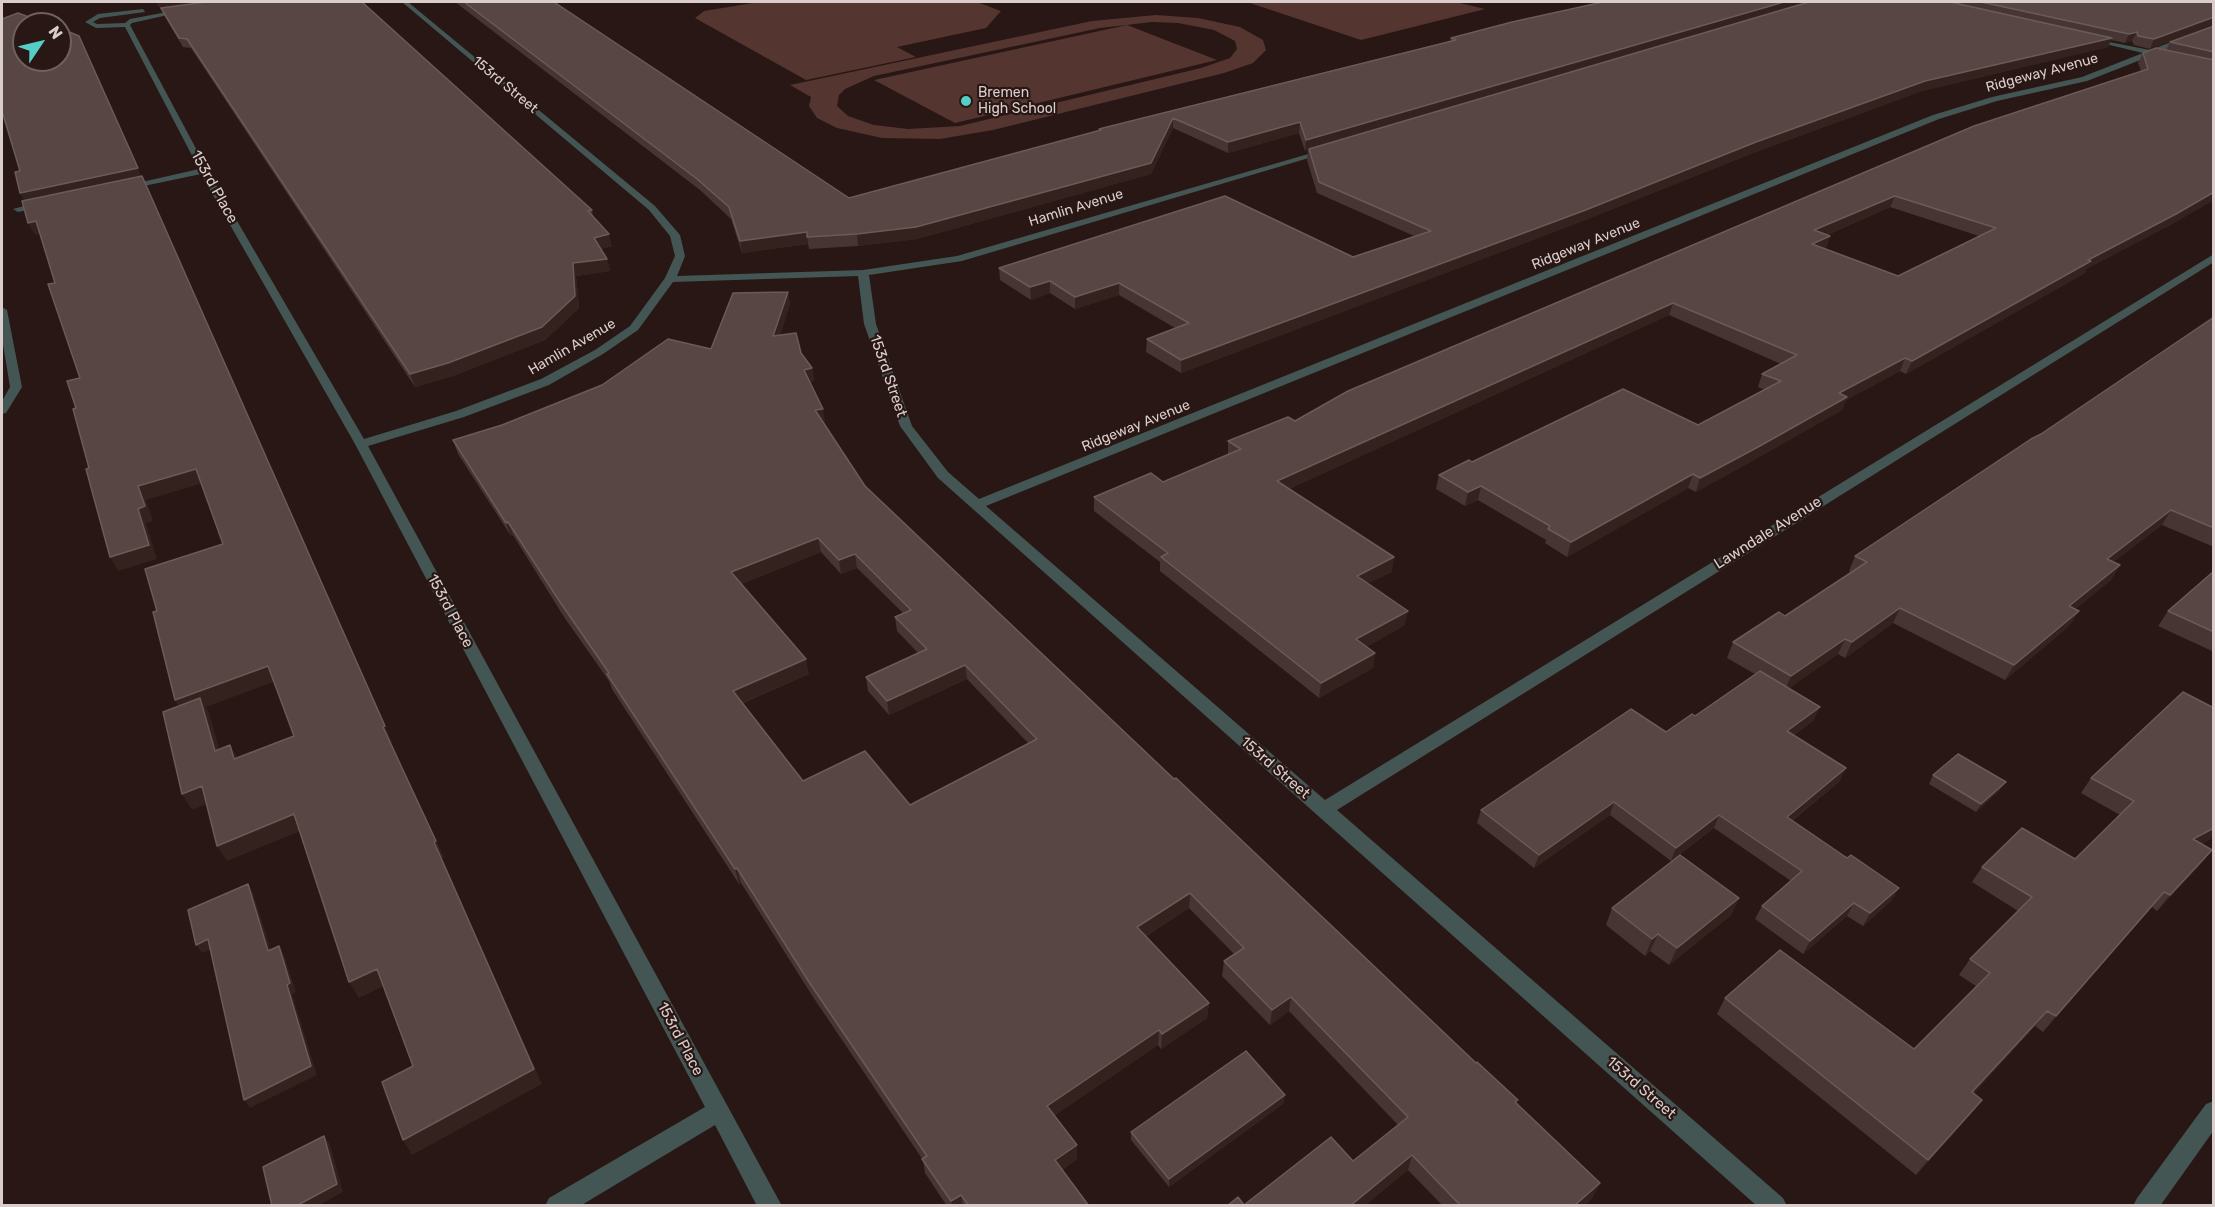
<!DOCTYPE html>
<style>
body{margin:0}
#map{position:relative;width:2215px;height:1207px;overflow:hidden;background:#281714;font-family:Rubik,sans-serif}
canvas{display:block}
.frame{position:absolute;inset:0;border:3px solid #dacecc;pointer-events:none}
.north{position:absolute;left:12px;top:12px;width:60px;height:60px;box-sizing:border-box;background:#281714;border:2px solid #6f605e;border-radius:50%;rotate:55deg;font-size:16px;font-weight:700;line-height:24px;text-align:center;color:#dacecc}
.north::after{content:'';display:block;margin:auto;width:21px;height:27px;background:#55cec5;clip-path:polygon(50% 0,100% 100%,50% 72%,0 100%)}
</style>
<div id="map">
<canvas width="2215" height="1207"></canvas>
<div class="frame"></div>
<div class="north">N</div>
</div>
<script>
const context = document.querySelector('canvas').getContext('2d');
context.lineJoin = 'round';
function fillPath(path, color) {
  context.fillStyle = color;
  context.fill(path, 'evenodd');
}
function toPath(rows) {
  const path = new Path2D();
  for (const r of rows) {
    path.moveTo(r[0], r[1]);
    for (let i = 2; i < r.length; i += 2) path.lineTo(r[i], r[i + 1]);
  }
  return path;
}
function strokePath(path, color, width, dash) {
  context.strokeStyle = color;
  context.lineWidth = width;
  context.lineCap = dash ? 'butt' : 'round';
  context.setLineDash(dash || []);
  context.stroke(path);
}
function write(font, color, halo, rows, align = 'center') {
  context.font = font + ' Rubik,sans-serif';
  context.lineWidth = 4.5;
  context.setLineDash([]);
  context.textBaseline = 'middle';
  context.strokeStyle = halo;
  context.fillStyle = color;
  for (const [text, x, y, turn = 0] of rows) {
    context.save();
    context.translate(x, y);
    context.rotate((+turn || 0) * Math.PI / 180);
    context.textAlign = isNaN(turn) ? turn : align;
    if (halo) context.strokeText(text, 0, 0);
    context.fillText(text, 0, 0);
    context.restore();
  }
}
fillPath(toPath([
 [759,2,977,2,1001,11,986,28,897,47,916,57,806,80,695,18,704,11],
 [1247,2,1456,2,1485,9,1361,40],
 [1156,15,1198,18,1240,27,1263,40,1266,50,1253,63,1224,73,993,130,940,139,882,138,837,128,817,118,809,106,811,97,790,85,1092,21],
 [1152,22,1178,23,1214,30,1235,41,1237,49,1230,58,1201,68,960,126,908,129,874,125,848,116,837,106,839,95,845,89,874,76,1100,28],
 [1127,25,1217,60,955,123,874,80]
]), '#553530');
fillPath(toPath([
 [402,2,408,2,655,206,680,235,685,256,677,276,863,270,957,256,1329,148,1329,152,962,261,869,275,876,324,912,426,948,472,979,499,1933,115,1992,97,2082,77,2143,53,2089,40,2089,38,2150,50,2214,26,2214,31,2087,81,1997,101,1939,119,986,506,1325,800,2214,254,2214,262,1337,810,1783,1198,1787,1206,1757,1206,938,478,900,426,864,324,858,276,673,282,638,330,603,354,549,385,464,417,368,446,782,1206,757,1206,715,1125,580,1206,545,1206,549,1198,705,1107,355,444,201,174,125,190,120,187,199,169,125,27,96,28,85,22,98,14,143,9,145,12,100,18,93,22,97,24,125,23,130,19,183,9,186,11,132,23,130,25,208,171,364,439,456,411,541,379,595,350,630,326,665,278,675,256,670,236,649,210,402,2],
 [43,201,48,204,46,206,18,212,13,209,43,201],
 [2,307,7,310,22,387,6,413,2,414,2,401,10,387,2,338,2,307],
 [2214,1101,2214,1130,2160,1206,2133,1206,2137,1198,2206,1104,2214,1101]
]), '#435654');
fillPath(toPath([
 [156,2,362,2,592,210,593,217,612,246,601,249,607,259,610,271,576,276,579,308,545,340,453,376,415,387,191,48,183,47,165,17,162,9,161,9],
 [455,2,554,2,849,198,1099,131,1099,129,1450,41,1451,38,1603,2,2214,2,2150,49,2134,45,2132,41,2125,43,2111,40,2108,47,1922,91,1753,153,1580,222,1181,373,1146,352,1147,339,1175,328,1119,295,1075,309,1050,293,1031,300,1000,280,999,268,1353,257,1414,236,1317,193,1307,160,1308,150,1305,151,1299,133,1228,153,1173,128,1151,174,917,239,858,246,809,249,808,244,742,253,731,219,700,190],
 [2214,26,2214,198,2212,201,2170,225,2086,269,2085,273,1906,374,1900,371,1846,400,1842,410,1752,461,1696,492,1688,488,1567,557,1545,543,1546,540,1478,500,1465,506,1436,489,1439,475,1472,462,1698,425,1765,390,1758,387,1762,374,1781,364,1669,315,1289,489,1392,572,1368,583,1405,625,1366,647,1375,653,1373,668,1319,698,1160,571,1160,562,1094,511,1094,497,1163,482,1228,455,1228,441,1295,421,2141,71,2138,63,2143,53,2166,50,2170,42],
 [1890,207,1979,236,1898,276,1824,249,1826,248,1830,236,1827,235],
 [788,292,790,304,780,335,801,353,812,368,814,381,809,382,825,422,823,422,865,486,1517,1103,1593,1197,1584,1206,1443,1206,1408,1170,1364,1206,1227,1206,1244,1205,1353,1161,1398,1125,1289,1011,1270,1025,1222,976,1224,961,1234,954,1189,908,1146,936,1209,1003,1207,1018,1161,1049,1158,1045,1055,1115,1077,1159,1062,1170,1089,1206,947,1206,925,1173,923,1160,813,997,741,883,739,884,612,689,609,681,564,617,513,535,511,536,458,454,453,440,502,425,711,349],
 [821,552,841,574,857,568,903,613,895,617,897,631,918,653,866,677,868,691,889,715,967,679,1028,743,910,805,803,781,743,703,809,674,741,584],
 [2214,317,2214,547,2162,525,2113,562,2120,565,2111,580,2075,609,2079,611,2069,626,2005,680,1893,623,1845,658,1838,654,1789,688,1814,720,1794,735,1840,781,1792,821,1847,858,1899,888,1891,901,1863,926,1847,916,1803,954,1755,919,1762,906,1791,881,1714,828,1671,861,1610,815,1534,868,1477,823,1481,810,1666,732,1695,716,1755,674,1727,658,1733,642,1785,616,1851,573,1849,571,1855,556,2041,434],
 [2214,571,2214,652,2158,626,2168,611],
 [2214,708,2214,837,2201,844,2212,850,2199,866,2157,911,2152,907,2043,1032,2035,1026,1974,1093,1982,1100,1970,1115,1916,1175,1717,1014,1725,998,1914,1049,1976,986,1959,975,1970,959,2018,911,1972,882,1982,867,2075,859,2120,815,2081,793,2091,778],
 [1933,775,2000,790,1976,812,1929,784],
 [1739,898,1731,915,1669,965,1650,951,1645,956,1606,925,1612,908],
 [1284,1103,1169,1187,1131,1140,1131,1132]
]), '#473533');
fillPath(toPath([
 [157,2,222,2,161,9],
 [1784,2,1812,2,1305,151,1306,140],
 [2214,17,2214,25,2150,49,2154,39],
 [2137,32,2132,41,2125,43,2129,34],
 [79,36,349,644,392,742,390,742,444,857,442,858,542,1084,412,1155,403,1140,534,1069,434,842,26,204,20,193],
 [2112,38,2108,47,1922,91,1753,153,1580,222,1181,373,1181,360,1756,142,1925,81],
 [1173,118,1173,128,1151,174,917,239,858,246,857,234],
 [1300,122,1299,133,1228,153,1228,142],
 [2214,192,2214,198,2212,201,2170,225,2086,269,2085,273,1906,374,1912,361,2088,260],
 [1895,196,1890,207,1810,242,1814,230],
 [36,221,43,233,35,235,28,223],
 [807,232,808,244,742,253,740,241],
 [609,234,612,246,597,250,594,238],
 [1830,236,1826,248,1808,256,1812,244],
 [607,259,610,271,576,276,579,308,545,340,453,376,415,387,410,374,573,263],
 [1050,281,1050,293,1031,300,1030,287],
 [1119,283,1119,295,1075,309,1075,297],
 [788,292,790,304,776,348,773,336],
 [1673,303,1669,315,1276,495,1277,481],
 [1905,358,1900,371,1846,400,1842,410,1752,461,1696,492,1700,478,1839,393],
 [812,368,814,381,806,383,804,370],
 [823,409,825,422,817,423,815,410],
 [196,469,203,483,146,500,153,521,146,523,157,559,118,571,110,557,138,509,138,486],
 [1693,474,1688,488,1567,557,1571,542],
 [1481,486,1478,500,1465,506,1468,492],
 [2171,510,2162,525,2098,574,2107,559],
 [508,522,513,535,511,536,506,523],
 [818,538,821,552,735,586,731,572],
 [855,554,857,568,841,574,839,560],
 [1394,557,1392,572,1355,590,1357,576],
 [2120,565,2111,580,2060,621,2069,606],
 [1900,608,1893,623,1845,658,1852,642],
 [1408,611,1405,625,1353,654,1356,639],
 [2079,611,2069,626,2005,680,2014,665],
 [1845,639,1838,654,1784,692,1791,676],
 [1375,653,1373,668,1319,698,1321,683],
 [806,659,809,674,737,705,733,691],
 [965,665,967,679,889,715,887,701],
 [268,666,276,681,206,707,209,713,224,766,184,715,175,700],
 [1820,707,1814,720,1781,744,1787,731],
 [230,745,239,760,234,759],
 [1846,768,1840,781,1780,830,1787,817],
 [2006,782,2000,790,1976,812,1981,804],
 [202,786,212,802,192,810,182,794],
 [1614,802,1610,815,1534,868,1539,855],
 [294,814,303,830,227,861,217,846],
 [1719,815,1714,828,1671,861,1676,848],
 [2214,828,2214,837,2181,855,2193,839],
 [2212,850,2199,866,2157,911,2170,895],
 [737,868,741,883,739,884,735,869],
 [248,884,253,893,274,960,268,951],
 [1899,888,1891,901,1863,926,1870,913],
 [2164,892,2152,907,2043,1032,2056,1016],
 [1190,893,1189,908,1137,941,1137,927],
 [1739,898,1731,915,1669,965,1677,948],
 [1854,903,1847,916,1803,954,1810,941],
 [1658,934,1650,951,1645,956,1652,939],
 [208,939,214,948,202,953,196,945],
 [279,946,284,955,296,992,292,994,317,1075,250,1108,244,1100,287,985],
 [377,969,386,985,359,998,349,982],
 [1291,997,1289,1011,1270,1025,1272,1010],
 [1209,1003,1207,1018,1161,1049,1162,1034],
 [2047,1011,2035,1026,1961,1108,1972,1092],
 [1159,1030,1158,1045,1048,1120,1047,1106],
 [1285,1095,1284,1103,1169,1187,1169,1179],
 [1982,1100,1970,1115,1916,1175,1928,1160],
 [324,1136,330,1144,343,1192,318,1206,296,1206],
 [1077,1145,1077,1159,1056,1174,1055,1160],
 [1412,1155,1408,1170,1364,1206,1350,1206],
 [1600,1183,1593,1197,1584,1206,1574,1206],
 [961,1195,963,1206,952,1206,951,1201]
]), '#34221f');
const building = toPath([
 [206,2,362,2,592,210,588,211,609,234,594,238,607,259,573,263,575,296,542,327,448,363,410,374,187,39,179,38,161,8,206,2],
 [464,2,554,2,849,198,1101,130,1099,129,1456,40,1451,38,1512,22,1603,2,1784,2,1306,140,1300,122,1228,142,1173,118,1151,163,916,227,857,234,807,237,807,232,740,241,729,207,697,179,464,2],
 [1809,2,1950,2,2112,38,1925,81,1756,142,1583,211,1181,360,1147,339,1189,323,1119,283,1075,297,1050,281,1030,287,999,268,1225,196,1353,257,1431,231,1319,182,1309,149,1809,2],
 [1981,2,2214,2,2214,17,2154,39,2138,36,2137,32,2129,34,1981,2],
 [18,13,48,24,24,24,24,60,60,60,60,28,79,36,138,168,20,193,15,172,20,171,2,111,2,19,18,13],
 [2214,26,2214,52,2170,42,2214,26],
 [2156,48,2214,60,2214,192,2176,214,2088,260,2091,261,1912,361,1905,358,1839,393,1847,397,1758,447,1700,478,1693,474,1571,542,1548,529,1550,526,1481,486,1468,492,1439,475,1469,460,1472,462,1623,389,1698,425,1781,381,1762,374,1797,355,1673,303,1277,481,1394,557,1357,576,1408,611,1356,639,1375,653,1321,683,1161,557,1168,553,1094,497,1151,473,1163,482,1241,449,1228,441,1288,417,1295,421,1348,391,1974,126,2148,69,2143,53,2156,48],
 [1895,196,1996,228,1898,276,1812,244,1830,236,1814,230,1895,196],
 [142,176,342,629,385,726,383,727,436,841,434,842,534,1069,403,1140,382,1082,413,1066,377,969,349,982,294,814,217,846,202,786,182,794,163,712,200,698,215,751,230,745,234,759,294,736,268,666,175,700,153,612,157,611,145,569,223,544,196,469,138,486,145,506,138,509,149,545,110,557,86,469,89,468,73,409,76,408,67,381,80,378,48,284,55,283,36,221,28,223,22,201,142,176],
 [788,292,773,336,796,333,801,353,812,368,804,370,823,409,815,410,865,486,1174,779,1176,778,1476,1063,1477,1062,1518,1100,1515,1102,1600,1183,1574,1206,1461,1206,1412,1155,1350,1206,1227,1206,1238,1197,1244,1205,1331,1137,1353,1161,1408,1117,1291,997,1272,1010,1224,961,1244,948,1190,893,1137,927,1209,1003,1162,1034,1159,1030,1047,1106,1077,1145,1055,1160,1089,1206,969,1206,961,1195,951,1201,922,1159,927,1156,809,982,737,868,735,869,607,674,609,673,560,602,508,522,506,523,453,440,502,425,602,385,668,339,711,349,733,293,788,292],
 [818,538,839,560,855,554,911,610,895,617,927,649,866,677,887,701,965,665,1037,739,910,805,865,751,803,781,733,691,806,659,731,572,818,538],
 [2214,317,2214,528,2171,510,2107,559,2120,565,2069,606,2079,611,2014,665,1900,608,1852,642,1845,639,1791,676,1733,642,1779,612,1785,616,1867,562,1855,556,2031,439,2041,434,2214,317],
 [2214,571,2214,632,2168,611,2214,571],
 [1760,671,1820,707,1787,731,1846,768,1787,817,1847,858,1851,855,1899,888,1870,913,1854,903,1810,941,1762,906,1802,871,1719,815,1676,848,1614,802,1539,855,1481,810,1631,709,1666,732,1692,714,1695,716,1760,671],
 [2183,692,2214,708,2214,828,2193,839,2212,850,2170,895,2164,892,2056,1016,2047,1011,1972,1092,1982,1100,1928,1160,1725,998,1780,950,1914,1049,1990,973,1970,959,2032,897,1982,867,2022,828,2075,859,2134,801,2091,778,2183,692],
 [1958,754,2006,782,1981,804,1933,775,1958,754],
 [1680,855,1739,898,1677,948,1658,934,1652,939,1612,908,1680,855],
 [248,884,268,951,279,946,290,983,287,985,311,1066,244,1100,208,939,196,945,188,910,248,884],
 [1246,1051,1285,1095,1169,1179,1131,1132,1246,1051],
 [324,1136,337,1184,296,1206,272,1206,263,1167,324,1136]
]);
fillPath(building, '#574643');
strokePath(building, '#6b5b58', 1.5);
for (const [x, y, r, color] of [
 [966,101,6,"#55cec5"]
]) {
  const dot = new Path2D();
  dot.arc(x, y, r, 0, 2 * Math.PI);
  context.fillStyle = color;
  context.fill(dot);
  strokePath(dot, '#281714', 2);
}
write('14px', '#dacecc', '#281714', [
 ["Ridgeway Avenue",2042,73,-15],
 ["153rd Street",505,85,40],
 ["Hamlin Avenue",1076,208,-17],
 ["Ridgeway Avenue",1586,244,-22],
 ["Hamlin Avenue",572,347,-30],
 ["Ridgeway Avenue",1136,426,-22]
]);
write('14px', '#dacecc', '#281714', [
 ["Bremen",978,93],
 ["High School",978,109]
], 'left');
write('15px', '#dacecc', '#281714', [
 ["153rd Place",214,187,61],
 ["153rd Street",888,376,71],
 ["Lawndale Avenue",1768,533,-32],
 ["153rd Place",450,611,62],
 ["153rd Street",1275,768,41],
 ["153rd Place",680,1039,62],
 ["153rd Street",1641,1088,41]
]);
</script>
